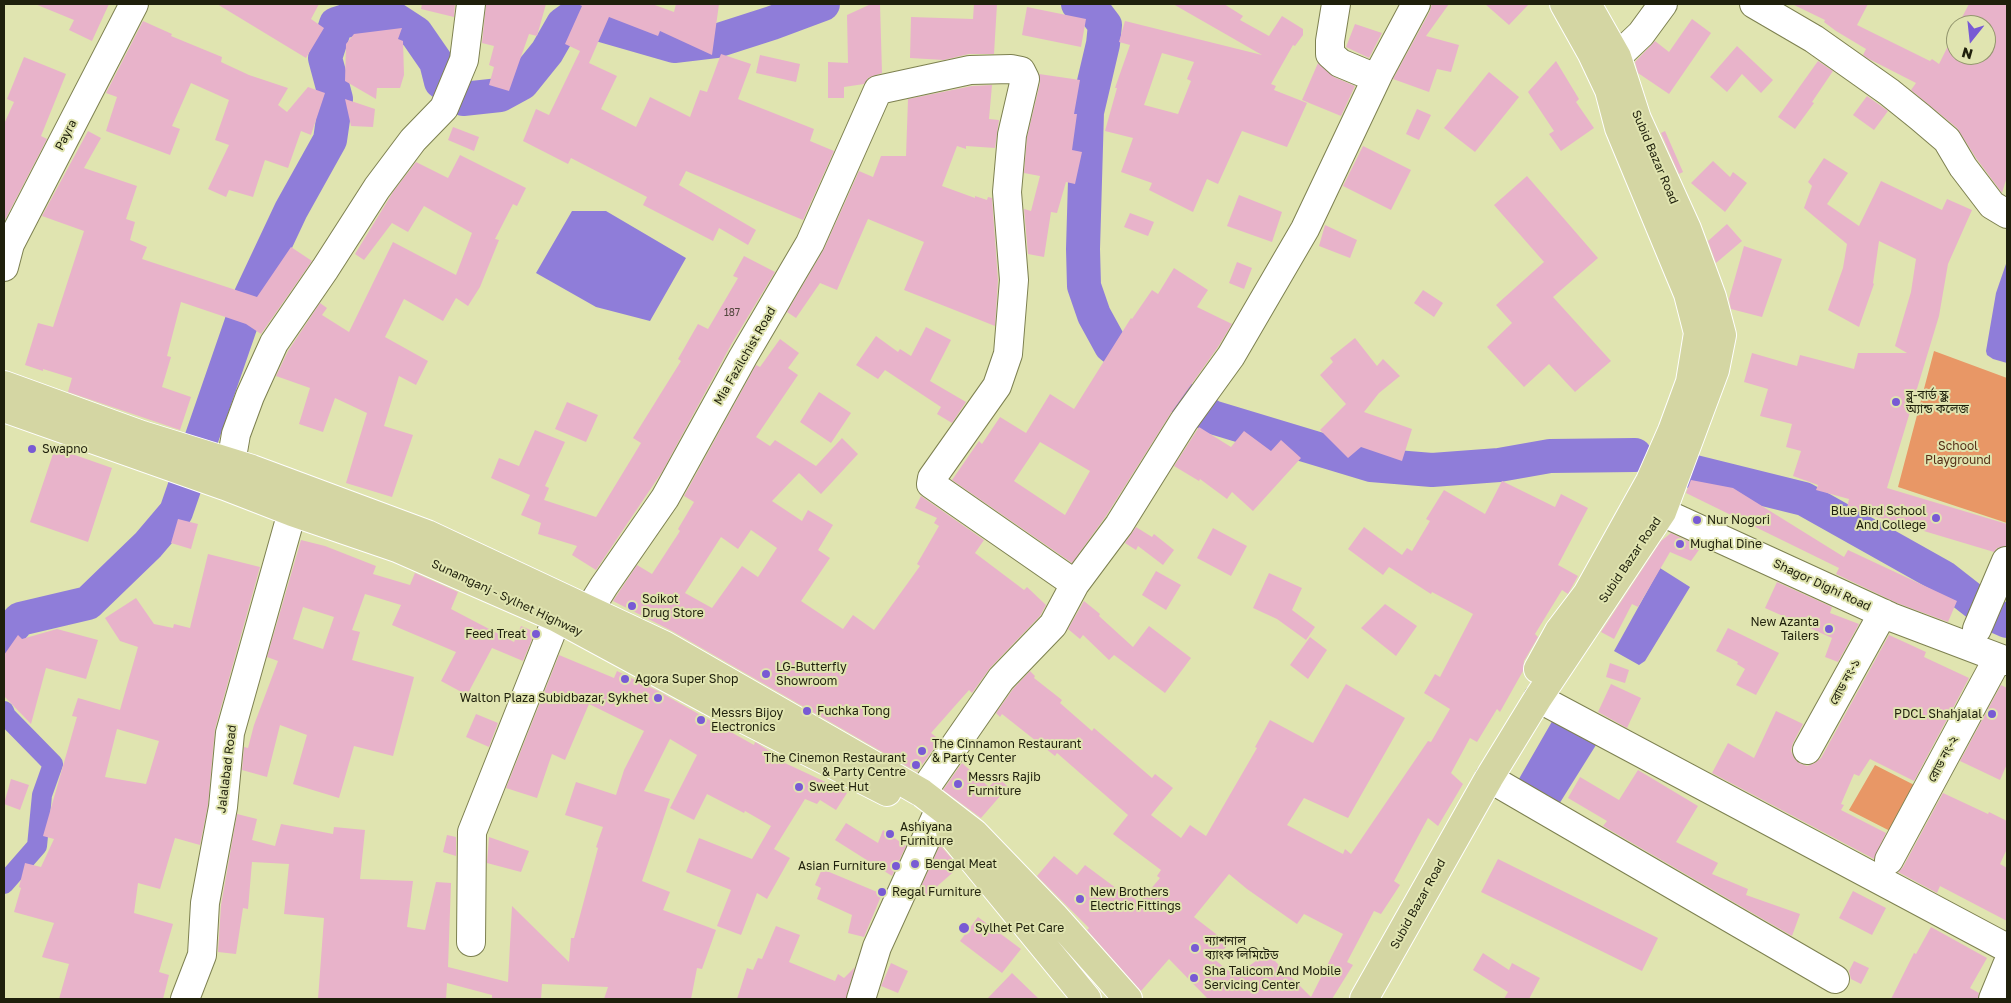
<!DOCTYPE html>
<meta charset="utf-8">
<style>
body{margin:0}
#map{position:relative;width:2011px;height:1003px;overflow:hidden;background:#e0e4b0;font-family:"Golos Text",sans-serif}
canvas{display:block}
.frame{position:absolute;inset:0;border:5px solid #1f200c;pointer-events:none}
.north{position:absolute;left:1946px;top:15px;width:50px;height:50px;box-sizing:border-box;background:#e0e4b0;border:1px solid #93966e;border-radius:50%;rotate:196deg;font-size:14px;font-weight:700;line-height:20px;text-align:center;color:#1f200c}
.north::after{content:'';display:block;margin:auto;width:18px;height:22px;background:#785ad4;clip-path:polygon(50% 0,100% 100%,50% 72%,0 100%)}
</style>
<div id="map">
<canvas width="2011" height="1003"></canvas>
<div class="frame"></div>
<div class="north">N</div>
</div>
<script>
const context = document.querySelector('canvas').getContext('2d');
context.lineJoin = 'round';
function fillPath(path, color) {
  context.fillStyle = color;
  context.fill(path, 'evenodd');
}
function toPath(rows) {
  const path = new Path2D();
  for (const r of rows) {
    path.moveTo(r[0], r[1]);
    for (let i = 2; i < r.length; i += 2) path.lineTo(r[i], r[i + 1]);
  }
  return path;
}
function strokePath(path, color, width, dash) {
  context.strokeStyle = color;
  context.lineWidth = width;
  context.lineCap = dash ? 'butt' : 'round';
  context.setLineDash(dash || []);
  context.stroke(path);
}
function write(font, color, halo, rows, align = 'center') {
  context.font = font + ' "Golos Text","Noto Sans Bengali",sans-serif';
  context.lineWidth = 4;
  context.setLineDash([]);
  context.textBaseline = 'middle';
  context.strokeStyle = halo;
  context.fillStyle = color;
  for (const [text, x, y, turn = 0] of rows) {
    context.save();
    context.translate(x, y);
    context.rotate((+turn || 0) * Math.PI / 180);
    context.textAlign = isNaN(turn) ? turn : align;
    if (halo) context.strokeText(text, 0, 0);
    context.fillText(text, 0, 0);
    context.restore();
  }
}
fillPath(toPath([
 [1934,351,2007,378,2007,523,1898,487],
 [1875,765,1922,789,1896,834,1849,810]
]), '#e89766');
fillPath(toPath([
 [572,211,606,211,686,258,650,321,596,307,536,273],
 [2007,261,2007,363,1993,359,1987,355,1986,351,1996,293],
 [1660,568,1690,587,1645,661,1639,665,1614,651],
 [1554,718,1596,745,1556,809,1516,784]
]), '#8f7dd9');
strokePath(toPath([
 [4,711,6,716,53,764,42,795,37,846,4,884]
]), '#8f7dd9', 20);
strokePath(toPath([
 [1078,4,1092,8,1105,25,1103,44,1087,112,1083,249,1084,286,1094,315,1111,346,1175,394,1212,417,1371,465,1432,470,1499,465,1550,456,1635,455],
 [463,99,500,95,522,83,547,52,563,24,570,19,587,21,674,46,716,41,772,23,823,4],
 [1691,471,1804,499,1943,577,1989,613,2007,621],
 [4,637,20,619,88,603,148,545,176,512,251,295,291,210,330,140,336,99,325,58,336,24,358,17,390,16,416,33,436,62,441,82]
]), '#8f7dd9', 34);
fillPath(toPath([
 [35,4,109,4,92,41,69,30,74,20],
 [217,4,319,4,311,19,324,28,306,58],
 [422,4,455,4,454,17,421,9],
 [486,4,546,4,537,36,529,34,509,91,489,85,494,67,489,65,494,46,482,43],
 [578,4,652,4,674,12,676,4,719,4,712,55,660,31,658,36,609,17,589,63,617,76,601,109,636,127,650,97,690,117,700,90,707,92,721,54,751,64,738,99,814,129,810,141,834,151,803,220,686,171,679,185,756,230,748,245,719,228,713,241,643,205,647,197,571,158,568,164,523,141,536,109,549,115,580,51,565,44,582,6],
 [871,4,880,4,882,73,868,78,864,84,844,87,844,98,828,98,828,62,848,63,847,15],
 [974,4,997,4,994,54,969,54,944,60,910,58,911,17,973,19],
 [1173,4,1224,4,1243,16,1240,20,1269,36,1282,16,1303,29,1303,35,1295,46,1293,45,1271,84,1276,86,1274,90,1307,103,1287,147,1242,131,1218,184,1207,179,1193,212,1149,190,1152,183,1121,172,1133,138,1105,131,1117,88,1115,88,1130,45,1119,42,1125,21,1262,55],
 [1162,53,1194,62,1187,79,1191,81,1178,114,1144,105],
 [1432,4,1449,4,1426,36,1459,45,1451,72,1437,69,1429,92,1393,79,1430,11],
 [1485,4,1529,4,1509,25],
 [1792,4,1868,4,1857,25,1930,61,1932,59,1939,64,1956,30,1956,55,1986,55,1986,25,1958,25,1969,4,2007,4,2007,177,2002,193,1976,158,1957,128,1911,90,1916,83,1867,58,1863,55,1866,49,1836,31,1824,22,1825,20],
 [1027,7,1086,19,1081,47,1022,35],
 [1692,19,1711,33,1669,94,1638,73,1635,62,1655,41,1669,52],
 [143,21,172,34,171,36,222,57,221,62,249,75,288,88,278,105,287,112,308,87,325,93,311,135,301,131,288,168,265,160,253,197,229,190,226,197,208,189,229,145,215,140,229,100,191,83,172,126,180,129,170,155,106,131,117,97,106,93],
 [1355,24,1382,33,1369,58,1346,47],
 [402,28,398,39,403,41,404,75,400,88,377,88,376,99,345,81,346,44,354,34],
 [1737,46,1773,80,1761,93,1742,74,1727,92,1710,77],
 [760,55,800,64,796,82,756,73],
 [24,57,66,74,41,136,47,139,4,222,4,124,14,102,7,99],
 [1556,61,1579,99,1576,102,1594,128,1561,151,1549,134,1554,131,1528,92],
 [1818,61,1833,71,1812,102,1814,103,1795,129,1778,117],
 [1318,63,1334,77,1355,86,1341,116,1302,100],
 [1489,72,1519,97,1475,152,1444,128],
 [1039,74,1080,80,1074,114,1077,114,1072,150,1082,152,1075,184,1066,182,1057,213,1051,212,1044,257,1028,254,1024,209,1031,211,1040,176,1024,173,1027,137,1040,83],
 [992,85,989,119,999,120,995,148,966,146,966,149,957,146,942,186,975,198,975,196,987,200,988,197,992,198,998,280,995,326,904,290,924,242,868,219,837,290,820,283,796,318,787,312,824,249,859,171,873,177,881,156,906,156,908,99,972,86],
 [1867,96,1888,111,1874,130,1853,115],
 [345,99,375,109,373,127,351,126],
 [1417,109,1431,115,1419,140,1406,134],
 [453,127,479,137,474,151,448,140],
 [88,131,101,138,84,168,137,186,126,219,135,222,130,240,147,247,142,259,257,297,291,247,312,261,261,334,246,324,181,302,167,356,171,357,162,387,191,397,180,430,68,392,72,378,43,369,43,371,25,365,38,323,53,327,84,231,42,216],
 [1665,131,1683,172,1679,174,1661,133],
 [1363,146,1411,170,1391,210,1343,186],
 [460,155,526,188,517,206,513,204,495,239,499,240,480,287,468,306,456,298,443,321,404,299,385,337,428,361,416,385,399,376,384,426,413,435,392,497,346,483,367,413,335,398,323,432,299,424,310,388,276,376,288,351,320,303,327,308,322,315,349,332,393,242,456,275,472,233,424,206,408,232,392,223,364,260,355,254,393,192,416,162,448,178],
 [1824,158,1848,173,1827,204,1859,226,1881,181,1942,210,1947,199,1972,210,1948,264,1939,316,1887,488,2007,524,2007,546,1997,548,1994,552,1847,508,1849,499,1816,490,1818,485,1793,476,1801,451,1786,447,1792,424,1760,416,1768,389,1744,382,1752,353,1797,366,1800,355,1854,369,1858,353,1907,353,1895,346,1911,292,1916,259,1879,241,1873,283,1874,284,1859,327,1828,310,1843,268,1847,244,1804,208,1812,186,1808,182],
 [1713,161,1730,177,1733,172,1747,183,1725,212,1691,183],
 [1527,176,1598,258,1553,297,1611,361,1575,392,1549,364,1524,387,1487,347,1512,323,1496,305,1544,262,1494,205],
 [1239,195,1282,212,1272,242,1227,226],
 [1130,213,1154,222,1148,236,1124,227],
 [1727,224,1742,241,1716,263,1708,241],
 [1325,225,1357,240,1350,258,1319,246],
 [1744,246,1782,259,1762,317,1731,309,1729,299],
 [744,256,775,272,732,343,662,472,596,570,572,555,577,546,538,534,541,523,521,515,530,495,491,478,499,458,519,466,535,430,565,442,545,486,549,488,544,500,596,517,641,443,633,438,681,361,678,359,698,324,708,329,738,278,733,276],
 [1237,262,1252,268,1244,289,1229,283],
 [1174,268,1208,290,1197,307,1232,324,1218,347,1171,413,1106,516,1072,563,952,480,979,441,982,444,1000,417,1026,433,1050,394,1074,409,1131,318,1132,319,1152,290,1158,294],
 [1040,442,1090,471,1065,515,1014,481],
 [1423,290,1443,303,1434,317,1414,303],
 [926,327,951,340,930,381,966,402,952,423,937,414,941,407,885,370,878,379,856,365,876,336,898,352,900,349,911,356],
 [1355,338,1377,366,1383,359,1400,376,1379,393,1364,412,1412,429,1402,461,1361,447,1348,458,1320,430,1346,404,1320,375,1333,362,1330,358],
 [780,339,799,353,788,368,798,375,756,437,770,446,775,440,816,466,842,438,858,454,821,494,799,473,772,501,802,521,808,510,833,525,818,550,830,558,801,601,843,629,853,615,874,630,920,566,917,564,939,526,934,523,937,518,915,508,921,496,984,540,975,553,1024,590,1027,587,1046,605,1040,616,990,668,972,693,969,690,931,733,940,740,917,772,672,631,613,601,637,565,652,574,680,531,678,529,694,502,684,496,756,365,760,367],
 [751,530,777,548,758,577,742,566,712,608,685,593,721,537,738,549],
 [819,392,851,413,831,443,800,422],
 [567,402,598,415,586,442,555,429],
 [1199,427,1231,447,1244,431,1271,451,1281,440,1301,458,1253,511,1232,492,1227,499,1200,479,1199,481,1174,466],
 [55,448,112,468,88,542,30,522],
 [1691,480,1733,488,1844,557,1848,550,1957,601,1948,622,1897,603,1836,574,1839,568,1686,493],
 [1502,481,1555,507,1561,494,1588,508,1558,565,1578,576,1568,594,1562,590,1535,634,1538,637,1524,661,1523,671,1500,712,1497,709,1477,742,1470,738,1451,773,1463,784,1438,826,1428,818,1394,881,1400,885,1381,914,1374,911,1347,962,1353,965,1332,999,1208,999,1169,959,1141,991,1087,930,1089,928,1037,876,1054,856,1077,875,1085,865,1124,894,1127,891,1139,903,1160,878,1157,876,1161,870,1113,834,1128,815,1057,753,1055,756,1002,714,1000,717,996,713,1013,689,1030,671,1035,676,1034,678,1062,700,1060,703,1092,731,1094,728,1152,778,1155,774,1173,788,1151,815,1181,838,1190,825,1206,836,1257,748,1255,747,1270,720,1313,743,1346,684,1405,718,1348,818,1304,798,1287,825,1343,854,1345,849,1351,854,1428,741,1431,742,1450,709,1424,693,1435,674,1440,677,1473,614,1432,592,1431,594,1389,567,1383,575,1348,549,1364,527,1402,555,1407,548,1412,551,1430,521,1426,519,1444,490,1485,514],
 [1229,874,1247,889,1297,924,1304,914,1343,934,1311,997,1267,953,1235,976,1214,959,1229,944,1194,917],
 [178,519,198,524,191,549,171,543],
 [1136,527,1152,537,1154,534,1174,550,1163,565,1138,546,1136,550,1125,543],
 [1213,528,1247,546,1231,576,1197,558],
 [1671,533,1701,547,1691,561,1670,552,1638,607,1632,604,1614,639,1601,632,1661,541],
 [301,540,325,546,376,566,373,574,410,585,415,573,458,592,451,609,514,642,521,626,535,632,523,661,492,648,467,695,441,681,456,652,392,625,401,605,365,594,352,630,360,632,352,660,414,677,393,756,354,746,339,798,293,784,307,735,280,725,267,777,242,770,244,747,248,748,254,725,278,661,267,657],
 [303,607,334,617,323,649,293,639],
 [208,554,260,567,215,729,208,805,200,845,175,838,160,889,138,883,134,913,173,924,159,972,169,975,163,999,59,999,69,964,42,957,54,923,14,912,21,888,19,887,25,863,41,867,54,839,43,836,77,717,72,716,78,698,120,710,138,647,120,641,105,618,136,598,154,624,173,628,174,624,190,628],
 [117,729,159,741,146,784,105,777],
 [1156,571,1181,585,1166,610,1142,595],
 [1269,573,1302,588,1292,610,1315,627,1306,640,1277,619,1253,608],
 [1777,582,1832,607,1830,613,1859,624,1838,662,1825,657,1832,638,1765,608],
 [1084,601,1100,614,1099,616,1133,647,1149,626,1191,658,1165,693,1114,655,1109,660,1083,635,1080,639,1068,629],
 [1385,604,1417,626,1396,656,1361,628],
 [1728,628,1779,653,1756,695,1736,685,1745,669,1737,664,1738,662,1716,651],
 [57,629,98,640,86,679,46,668,31,724,4,696,4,655,18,635,22,639],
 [1889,635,1926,652,1924,657,1969,678,1914,781,1870,759,1859,776,1854,774,1841,804,1844,805,1841,810,1886,833,1874,859,1712,773,1728,743,1754,758,1776,711,1803,724,1793,743,1791,751,1794,758,1799,763,1807,766,1815,763,1821,758],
 [1310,637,1327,650,1308,679,1290,665],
 [559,655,614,678,617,671,656,690,754,745,755,742,757,743,774,754,772,757,832,785,833,784,847,793,836,810,820,800,817,804,805,799,774,849,790,858,767,899,757,893,741,935,717,926,731,890,686,872,699,838,752,859,771,826,745,811,744,813,707,794,694,820,670,808,697,755,670,739,644,791,670,799,642,881,670,892,663,910,716,930,702,969,697,968,691,999,604,999,608,987,542,984,541,999,492,999,492,995,447,983,446,999,318,999,324,918,284,914,289,864,252,862,248,909,243,908,236,954,218,952,221,905,237,814,257,819,252,840,275,846,281,824,333,834,334,827,365,830,360,879,413,881,407,927,425,930,436,882,451,883,448,967,508,982,512,906,569,962,571,938,574,938,598,848,596,847,603,827,565,815,576,782,616,795,624,770,644,731,589,704,565,760,552,754,537,798,506,788],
 [1610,663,1629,670,1625,683,1606,677],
 [1611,684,1641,698,1627,728,1598,712],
 [2001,685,2007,688,2007,764,2000,780,1960,761],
 [476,714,498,723,489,747,466,737],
 [962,763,989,787,998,777,1008,787,981,818,943,790],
 [1638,770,1698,806,1676,842,1718,863,1712,874,1748,889,1746,895,1800,914,1792,936,1603,826,1607,821,1568,798,1580,777,1619,800],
 [11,779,29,785,20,810,4,804],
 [1943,793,1988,814,1989,812,2007,821,2007,849,2000,864,2007,868,2007,921,1940,886,1937,893,1898,872,1903,867],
 [846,823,878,843,883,830,906,846,892,876,835,840],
 [447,835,456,837,456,856,443,852],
 [489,837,529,851,521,872,487,863],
 [940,845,959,867,925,897,919,891],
 [1498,859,1658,938,1642,971,1481,892],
 [822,869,882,894,864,937,848,933,852,915,817,899,821,888,815,885],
 [1853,891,1886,908,1872,935,1839,918],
 [978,917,1021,949,1002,973,960,941],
 [776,926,800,935,789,962,835,981,838,974,844,978,855,967,846,999,737,999,747,968,753,970,758,958,762,959],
 [1931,927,1987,958,1970,988,1979,993,1978,999,1891,999,1914,953,1916,954],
 [1483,953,1509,970,1512,963,1540,978,1529,999,1504,999,1508,992,1473,970],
 [1854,961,1869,968,1861,984,1851,979,1849,971],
 [891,963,908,971,898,993,881,986],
 [1012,973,1039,999,987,999]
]), '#e8b3ca');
const minor = toPath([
 [1336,4,1330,41,1330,54,1340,63,1376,78],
 [1754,4,1814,39,1889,92,1920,117,1947,140,1963,167,1992,205,2007,214],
 [1601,72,1641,34,1663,4],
 [4,267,10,244,134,4],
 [231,463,236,434,250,396,274,343,325,269,377,188,413,140,444,108,464,60,471,4],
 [1642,500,1662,512,1891,617,2007,661],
 [589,610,604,586,665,498,743,357,810,243,878,90,970,70,1011,69,1021,71,1025,79,1012,135,1007,192,1014,280,1008,354,997,386,932,478,931,484,1075,584],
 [1977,629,2006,561],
 [1538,698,2007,948],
 [1807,750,1883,613],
 [1489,778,1835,979],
 [922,793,1001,679,1053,625,1075,584,1119,525,1184,421,1231,356,1305,229,1379,73,1416,4],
 [1889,860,1998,658],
 [471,942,472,832,557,618],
 [185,999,202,955,205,903,223,807,230,733,292,512],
 [861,999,877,947,936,817],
 [1993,999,2007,965]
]);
const major = toPath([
 [4,385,142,435,252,469,427,534,664,645,922,793,974,833,1055,917,1128,999],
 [4,408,225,486,292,512,397,548,557,618,736,715,887,792],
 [1538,669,1559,631,1587,594,1650,481,1672,431,1690,382,1698,333,1688,294,1619,128,1609,90,1592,54,1564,4],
 [950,832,1087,999],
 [1364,999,1489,778,1538,698,1662,512,1715,370,1722,335,1712,297,1687,229,1637,119,1617,57,1587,4]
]);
strokePath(minor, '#7d8050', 30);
strokePath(major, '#fff', 30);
strokePath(minor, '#fff', 28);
strokePath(major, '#d4d6a3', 28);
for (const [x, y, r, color] of [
 [1896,402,5,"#785ad4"],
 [32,449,5,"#785ad4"],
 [1936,518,5,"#785ad4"],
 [1697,520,5,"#785ad4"],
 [1680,544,5,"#785ad4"],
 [632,606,5,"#785ad4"],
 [1829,629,5,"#785ad4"],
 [536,634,5,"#785ad4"],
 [766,674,5,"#785ad4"],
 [625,679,5,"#785ad4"],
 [658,698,5,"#785ad4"],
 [807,711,5,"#785ad4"],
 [1992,714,5,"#785ad4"],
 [701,720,5,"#785ad4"],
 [922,751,5,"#785ad4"],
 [916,765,5,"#785ad4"],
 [958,784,5,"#785ad4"],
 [799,787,5,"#785ad4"],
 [890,834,5,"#785ad4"],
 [915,864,5,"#785ad4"],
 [896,866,5,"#785ad4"],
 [882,892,5,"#785ad4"],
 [1080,899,5,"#785ad4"],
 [964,928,6,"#785ad4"],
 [1195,948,5,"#785ad4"],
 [1194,978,5,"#785ad4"]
]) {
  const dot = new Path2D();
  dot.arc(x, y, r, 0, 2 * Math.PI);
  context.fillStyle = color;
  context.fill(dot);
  strokePath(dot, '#e0e4b0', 2);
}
write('10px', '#51453c', null, [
 ["187",732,313]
]);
write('12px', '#1f200c', '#e0e4b0', [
 ["Payra",66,135,-63],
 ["Subid Bazar Road",1655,157,67],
 ["Mia Fazilchist Road",745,356,-60],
 ["Subid Bazar Road",1630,560,-56],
 ["Shagor Dighi Road",1822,585,25],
 ["Sunamganj - Sylhet Highway",507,598,25],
 ["রোড নং-১",1845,682,-61],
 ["রোড নং-২",1943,759,-62],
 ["Jalalabad Road",227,769,-83],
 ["Subid Bazar Road",1418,904,-61]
]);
write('12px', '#1f200c', '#e0e4b0', [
 ["ব্লু-বার্ড স্কুল",1906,395],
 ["অ্যান্ড কলেজ",1906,409],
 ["Swapno",42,449],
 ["Blue Bird School",1926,511,"right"],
 ["And College",1926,525,"right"],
 ["Nur Nogori",1707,520],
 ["Mughal Dine",1690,544],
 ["Soikot",642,599],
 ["Drug Store",642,613],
 ["New Azanta",1819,622,"right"],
 ["Tailers",1819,636,"right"],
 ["Feed Treat",526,634,"right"],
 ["LG-Butterfly",776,667],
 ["Showroom",776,681],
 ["Agora Super Shop",635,679],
 ["Walton Plaza Subidbazar, Sykhet",648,698,"right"],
 ["Fuchka Tong",817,711],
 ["Messrs Bijoy",711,713],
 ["Electronics",711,727],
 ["PDCL Shahjalal",1982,714,"right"],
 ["The Cinnamon Restaurant",932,744],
 ["& Party Center",932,758],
 ["The Cinemon Restaurant",906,758,"right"],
 ["& Party Centre",906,772,"right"],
 ["Messrs Rajib",968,777],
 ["Furniture",968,791],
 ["Sweet Hut",809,787],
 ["Ashiyana",900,827],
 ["Furniture",900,841],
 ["Bengal Meat",925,864],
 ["Asian Furniture",886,866,"right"],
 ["Regal Furniture",892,892],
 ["New Brothers",1090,892],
 ["Electric Fittings",1090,906],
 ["Sylhet Pet Care",975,928],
 ["ন্যাশনাল",1205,941],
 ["ব্যাংক লিমিটেড",1205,955],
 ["Sha Talicom And Mobile",1204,971],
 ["Servicing Center",1204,985]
], 'left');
write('12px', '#563018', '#e0e4b0', [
 ["School",1958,446],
 ["Playground",1958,460]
]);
</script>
